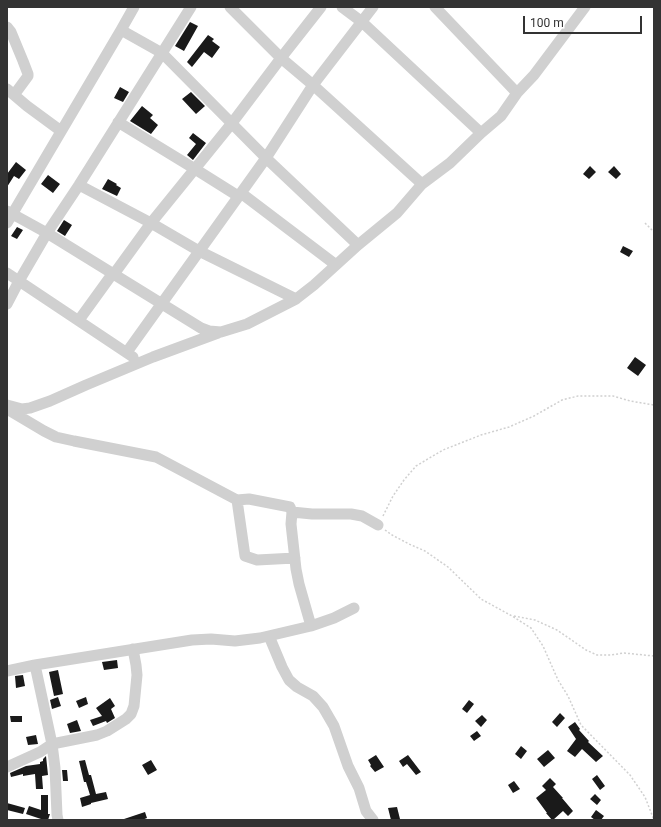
<!DOCTYPE html>
<style>
body{margin:0}
#map{position:relative;width:661px;height:827px;overflow:hidden;background:#fff;font-family:Roboto,sans-serif}
canvas{display:block}
.frame{position:absolute;inset:0;border:8px solid #333;pointer-events:none}
.scale{position:absolute;left:523px;top:16px;width:119px;height:18px;box-sizing:border-box;border:2px solid #333;border-top:0;padding-left:5px;font-size:12px;line-height:14px;white-space:nowrap;color:#333;-webkit-text-stroke:3px #fff;paint-order:stroke}
</style>
<div id="map">
<canvas width="661" height="827"></canvas>
<div class="frame"></div>
<div class="scale">100 m</div>
</div>
<script>
const context = document.querySelector('canvas').getContext('2d');
context.lineJoin = 'round';
function fillPath(path, color) {
  context.fillStyle = color;
  context.fill(path, 'evenodd');
}
function toPath(rows) {
  const path = new Path2D();
  for (const r of rows) {
    path.moveTo(r[0], r[1]);
    for (let i = 2; i < r.length; i += 2) path.lineTo(r[i], r[i + 1]);
  }
  return path;
}
function strokePath(path, color, width, dash) {
  context.strokeStyle = color;
  context.lineWidth = width;
  context.lineCap = dash ? 'butt' : 'round';
  context.setLineDash(dash || []);
  context.stroke(path);
}
fillPath(toPath([
 [190,22,198,26,184,51,175,46],
 [208,35,214,39,212,41,220,47,212,58,204,52,192,67,187,62],
 [120,87,129,92,123,102,114,98],
 [191,92,205,106,196,114,182,99],
 [142,106,153,115,150,118,158,125,151,134,130,121],
 [193,133,206,143,193,160,187,155,196,144,189,138],
 [16,162,26,170,19,179,14,176,7,187,7,174],
 [590,166,596,172,589,179,583,174],
 [614,166,621,174,616,179,608,172],
 [48,175,60,184,53,193,41,184],
 [108,179,117,184,116,185,121,188,117,196,102,189],
 [64,220,72,225,65,236,57,231],
 [17,227,23,230,17,239,11,236],
 [623,246,633,251,629,257,620,252],
 [635,357,646,365,638,376,627,368],
 [117,660,118,668,104,670,102,662],
 [58,670,63,694,54,696,49,672],
 [23,675,25,686,16,688,15,676],
 [58,697,61,706,52,709,50,700],
 [86,697,88,704,79,708,76,701],
 [110,698,115,706,111,709,115,718,107,723,106,721,93,726,90,720,102,716,96,708],
 [469,700,474,704,467,713,462,709],
 [560,713,565,718,557,727,552,722],
 [482,715,487,720,481,727,475,721],
 [10,716,22,716,22,722,11,722],
 [77,720,81,731,70,733,67,724],
 [575,722,580,729,579,730,589,741,588,742,603,756,596,762,582,749,575,757,567,751,576,739,568,727],
 [477,731,481,736,474,741,470,736],
 [36,735,38,744,28,745,26,737],
 [521,746,527,751,521,759,515,754],
 [548,750,555,758,544,767,537,759],
 [376,755,384,767,375,772,370,766,371,765,368,760],
 [408,755,421,772,416,775,407,764,403,767,399,761],
 [46,756,48,775,42,776,43,789,36,789,35,774,23,776,23,774,11,777,10,773,26,766,40,764,40,762,43,761,43,759],
 [85,760,89,775,91,775,96,794,106,792,108,799,91,803,91,804,82,807,80,798,90,795,86,782,84,782,79,761],
 [151,760,157,770,148,775,142,765],
 [62,770,67,770,68,781,63,781],
 [597,775,605,786,600,790,592,779],
 [550,778,556,784,553,787,563,798,562,798,573,811,568,816,563,811,553,820,552,820,546,813,547,813,536,798,546,790,542,786],
 [514,781,520,789,513,793,508,785],
 [595,794,601,800,597,805,590,799],
 [41,795,48,795,48,814,50,814,48,820,44,820,26,814,29,806,41,810],
 [7,803,25,808,23,814,7,810],
 [397,807,400,819,391,820,388,808],
 [596,810,604,816,601,820,595,820,591,817],
 [145,812,147,818,142,820,124,820,124,819]
]), '#1a1a1a');
strokePath(toPath([
 [645,223,654,232],
 [383,516,393,496,404,480,416,466,443,450,481,435,509,427,534,416,562,400,578,396,613,396,630,401,654,405],
 [385,530,392,535,409,544,425,551,448,567,481,599,512,616,531,628,543,646,558,680,568,696,581,725,630,775,645,797,654,820],
 [514,616,535,620,557,630,586,650,597,655,611,655,624,653,654,656]
]), '#d0d0d0', 1.5, [2, 2]);
strokePath(toPath([
 [230,7,281,58,313,85,422,184],
 [342,7,362,22,481,133],
 [435,7,517,93],
 [7,27,11,32,23,61,28,74,28,76,14,95],
 [121,30,162,53,266,158,358,245],
 [7,89,27,106,61,131],
 [118,122,195,169,238,196],
 [79,185,151,223,199,251,296,299],
 [241,193,336,265],
 [7,211,47,233,201,328,209,331,221,332,247,324,296,299,314,285,358,245,397,213,422,184,450,163,481,133,501,116,517,93,534,75,585,7],
 [7,223,121,30,134,7],
 [7,273,133,357],
 [114,274,151,223,232,123,281,58,321,7],
 [7,304,19,281,47,233,79,185,191,7],
 [79,320,113,273],
 [127,352,266,158,313,85,373,7],
 [7,405,22,409,30,408,50,401,86,385,153,357,218,333],
 [7,409,44,431,56,437,74,441,156,457,237,500,249,499,290,507,292,512,291,524,296,569,299,584,311,626],
 [237,500,245,556,257,560,295,558],
 [292,512,312,514,351,514,362,516,378,525],
 [269,636,282,667,289,680,297,687,313,696,323,707,334,726,348,766,359,788,366,811,373,820],
 [35,665,52,744,55,768,57,815,58,820],
 [7,671,35,665,192,640,211,639,235,641,260,638,311,626,334,618,354,608],
 [7,767,40,752,52,744,97,735,107,731,126,719,131,714,134,706,137,675,136,665,133,649]
]), '#d0d0d0', 11);
</script>
